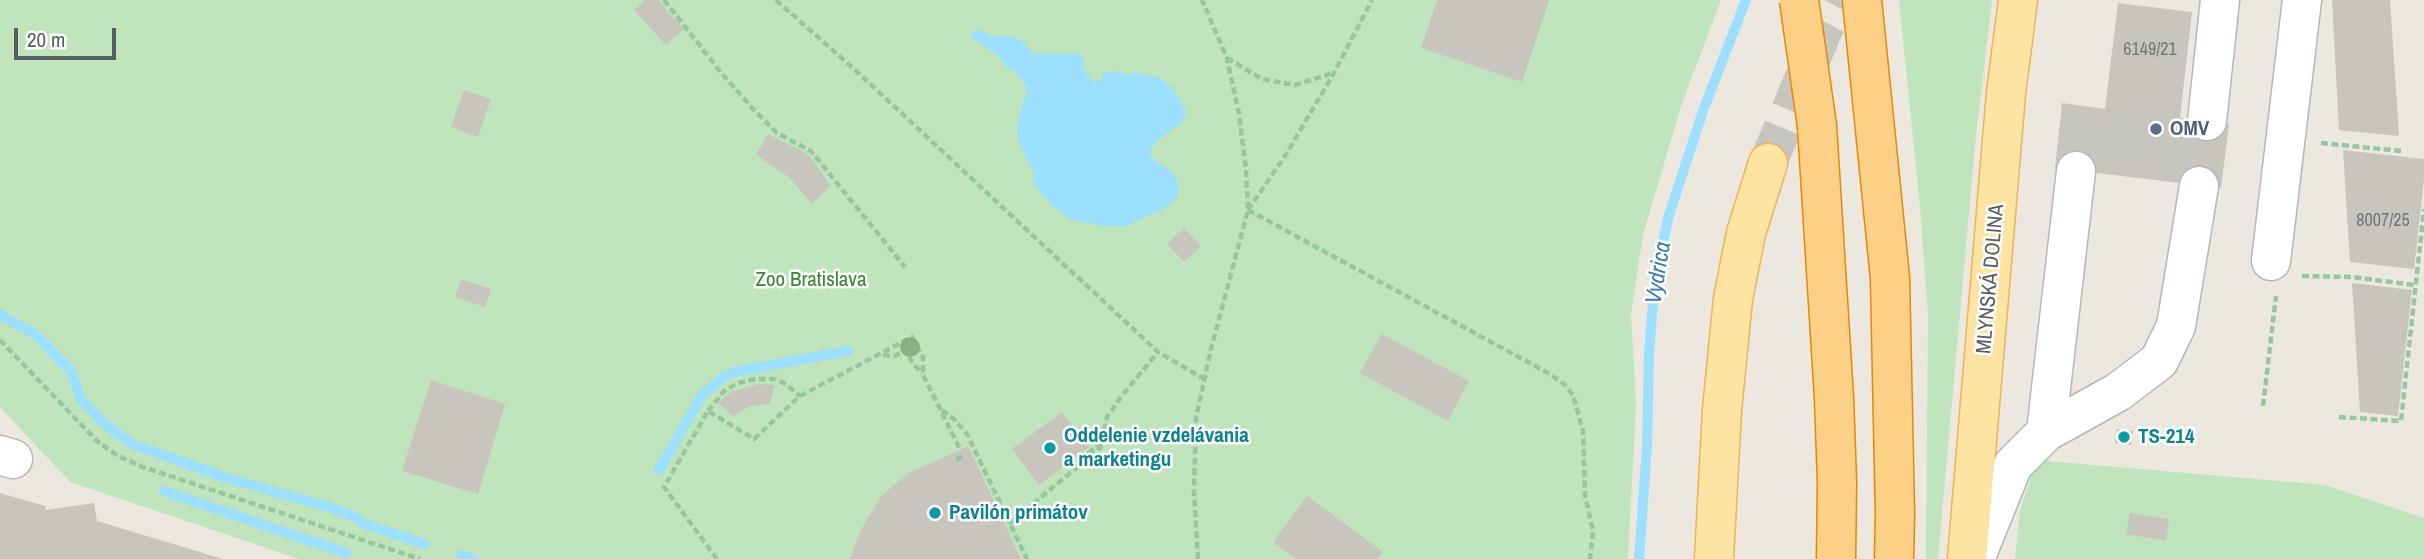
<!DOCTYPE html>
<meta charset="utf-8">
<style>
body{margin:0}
#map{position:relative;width:2424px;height:559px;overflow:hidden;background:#ece8df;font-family:"Archivo Narrow",sans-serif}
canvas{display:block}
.scale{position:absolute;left:14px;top:28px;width:102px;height:32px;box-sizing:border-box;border:4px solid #585d61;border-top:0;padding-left:9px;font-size:21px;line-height:24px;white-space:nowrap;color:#585d61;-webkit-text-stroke:5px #fff;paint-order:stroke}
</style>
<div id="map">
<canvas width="2424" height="559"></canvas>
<div class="scale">20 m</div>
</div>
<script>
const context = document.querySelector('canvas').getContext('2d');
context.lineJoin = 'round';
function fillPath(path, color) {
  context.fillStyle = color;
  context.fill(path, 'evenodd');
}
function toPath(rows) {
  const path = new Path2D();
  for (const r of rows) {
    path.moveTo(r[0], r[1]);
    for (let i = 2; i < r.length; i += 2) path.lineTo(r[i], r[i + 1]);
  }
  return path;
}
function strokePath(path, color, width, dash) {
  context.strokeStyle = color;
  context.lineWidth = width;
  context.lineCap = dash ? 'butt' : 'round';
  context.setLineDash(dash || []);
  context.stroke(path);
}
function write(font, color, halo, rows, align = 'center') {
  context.font = font + ' "Archivo Narrow",sans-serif';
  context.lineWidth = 5;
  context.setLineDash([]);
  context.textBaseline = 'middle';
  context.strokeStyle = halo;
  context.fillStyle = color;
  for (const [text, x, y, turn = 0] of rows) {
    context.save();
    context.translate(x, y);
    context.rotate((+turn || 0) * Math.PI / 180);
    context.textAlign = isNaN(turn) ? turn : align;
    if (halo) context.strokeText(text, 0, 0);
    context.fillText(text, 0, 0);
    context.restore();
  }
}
fillPath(toPath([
 [0,0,1721,0,1681,106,1643,235,1631,313,1636,406,1628,559,299,559,70,482,0,407],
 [1899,0,1992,0,1975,145,1938,559,1926,559,1928,316,1920,207],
 [2036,460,2325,485,2424,518,2424,559,2015,559,2020,511]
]), '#c0e4bb');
fillPath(toPath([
 [979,30,996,37,1010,36,1022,41,1033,53,1078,54,1084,58,1083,67,1093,82,1101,80,1104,72,1119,71,1128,75,1135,73,1158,77,1172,87,1186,111,1184,118,1179,126,1169,131,1153,145,1150,153,1154,160,1174,174,1179,185,1177,198,1165,208,1127,226,1103,226,1072,220,1052,206,1032,182,1035,176,1019,142,1017,125,1027,89,1019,75,1007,67,997,54,972,39,972,32]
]), '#9ddffe');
strokePath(toPath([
 [0,313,5,318,34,333,71,371,81,399,105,424,132,444,227,478,332,508,355,517,362,523,425,544],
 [659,470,702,395,725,376,738,371,848,351],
 [164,491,346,553],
 [461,555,474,559],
 [1639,559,1647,446,1649,353,1655,277,1669,215,1704,108,1746,0]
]), '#9ddffe', 10);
fillPath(toPath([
 [645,0,658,0,684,29,666,45,634,10],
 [1437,0,1549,0,1522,82,1421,48],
 [2332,0,2390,0,2399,136,2339,130],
 [2118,3,2192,12,2180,118,2229,124,2221,188,2055,168,2062,103,2105,109],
 [464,90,491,99,478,137,451,127],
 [768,134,808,154,831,186,812,204,790,178,756,155],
 [2343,150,2424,159,2424,179,2414,269,2350,262],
 [1184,228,1201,246,1184,262,1167,244],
 [461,279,491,289,485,307,455,297],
 [2352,283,2412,290,2398,416,2360,412],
 [1382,334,1469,381,1448,421,1360,373],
 [431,380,505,404,478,494,402,471],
 [758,384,775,385,770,404,750,406,733,416,718,403,731,392],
 [1062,412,1089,447,1039,485,1012,449],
 [2117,429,2133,431,2131,445,2115,443],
 [968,446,1021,559,850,559,861,530,881,496,909,473],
 [0,493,45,506,46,510,94,503,97,521,223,559,0,559],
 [1307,496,1383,552,1378,559,1296,559,1273,542],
 [2130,513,2169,519,2166,541,2126,534]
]), '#c8c5bf');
strokePath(toPath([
 [2076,171,2080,136,2203,151]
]), '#c7c5c0', 38, [38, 19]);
strokePath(toPath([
 [1768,163,1824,29,1839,0]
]), '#c7c5c0', 38, [38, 19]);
const minor = toPath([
 [2207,121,2220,0],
 [2271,261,2302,0],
 [2046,432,2076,171],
 [0,455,13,459],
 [1975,559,2013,465,2046,432,2118,392,2159,361,2176,326,2199,186]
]);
const major = toPath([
 [1714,559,1722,410,1733,299,1746,233,1768,163],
 [1967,559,2006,93,2018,0]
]);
const highway = toPath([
 [1862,0,1890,278,1895,515,1894,559],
 [1817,126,1834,398,1837,482,1836,559]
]);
strokePath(minor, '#b3b7bb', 41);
strokePath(major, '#f0b255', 41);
strokePath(highway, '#e98602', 41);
strokePath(toPath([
 [664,0,723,75,755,111,777,133,811,151,905,267],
 [776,0,854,69,1158,352,1204,379],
 [1227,58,1262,79,1295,85,1333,73],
 [2321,143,2401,151],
 [1248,210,1550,374,1565,385,1573,395,1583,431,1585,495,1593,531,1590,559],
 [1248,210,1285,156,1334,73,1372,0],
 [2302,276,2352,277,2414,285],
 [0,340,98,442,118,456,143,467,420,559],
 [883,355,894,356,906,350,912,362,922,374],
 [2263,406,2276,296],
 [942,410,954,419,967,434,1027,559],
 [708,411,724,391,738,383,755,379,774,379,786,384,800,396],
 [2339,417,2401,421,2424,209],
 [1081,453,1084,457,1098,445,1101,446],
 [956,460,963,456],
 [1070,461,1077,469],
 [1009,524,1100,448,1107,417,1124,393,1158,352],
 [717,559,664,487,708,411,754,439,800,396,912,337,923,357,923,375,960,449],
 [1198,559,1194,492,1196,418,1211,349,1248,210,1246,169,1239,114,1227,58,1202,0]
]), '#96c79f', 4.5, [7, 3.5]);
strokePath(minor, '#fff', 38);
strokePath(major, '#fee4a2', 38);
strokePath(highway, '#fcd086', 38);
const highwayBridge = toPath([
 [1799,0,1817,126]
]);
strokePath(highwayBridge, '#e98602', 41, []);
strokePath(highwayBridge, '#fcd086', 38);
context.fillStyle = '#8ab082';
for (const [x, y] of [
 [910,347]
]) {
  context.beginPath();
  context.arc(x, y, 10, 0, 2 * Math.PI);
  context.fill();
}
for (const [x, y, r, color] of [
 [2156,129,7,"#5c6f8a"],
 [2124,437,7,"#0f9aa8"],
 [1050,448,7,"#0f9aa8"],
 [935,513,7,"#0f9aa8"]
]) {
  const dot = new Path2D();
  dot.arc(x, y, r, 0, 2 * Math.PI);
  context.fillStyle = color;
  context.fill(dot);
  strokePath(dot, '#fff', 2.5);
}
write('18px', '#747778', null, [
 ["6149/21",2150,50],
 ["8007/25",2383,221]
]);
write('bold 21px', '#4e5e75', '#fff', [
 ["OMV",2170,129]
], 'left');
write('21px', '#585d61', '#fff', [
 ["MLYNSKÁ DOLINA",1991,279,-85]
]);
write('21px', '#3a8335', '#fff', [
 ["Zoo Bratislava",811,280]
]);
write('bold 21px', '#0d838f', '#fff', [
 ["Oddelenie vzdelávania",1064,436],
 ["a marketingu",1064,460],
 ["TS-214",2138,437],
 ["Pavilón primátov",949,513]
], 'left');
write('italic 23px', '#3a7ba6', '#fff', [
 ["Vydrica",1659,273,-81]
]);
</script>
